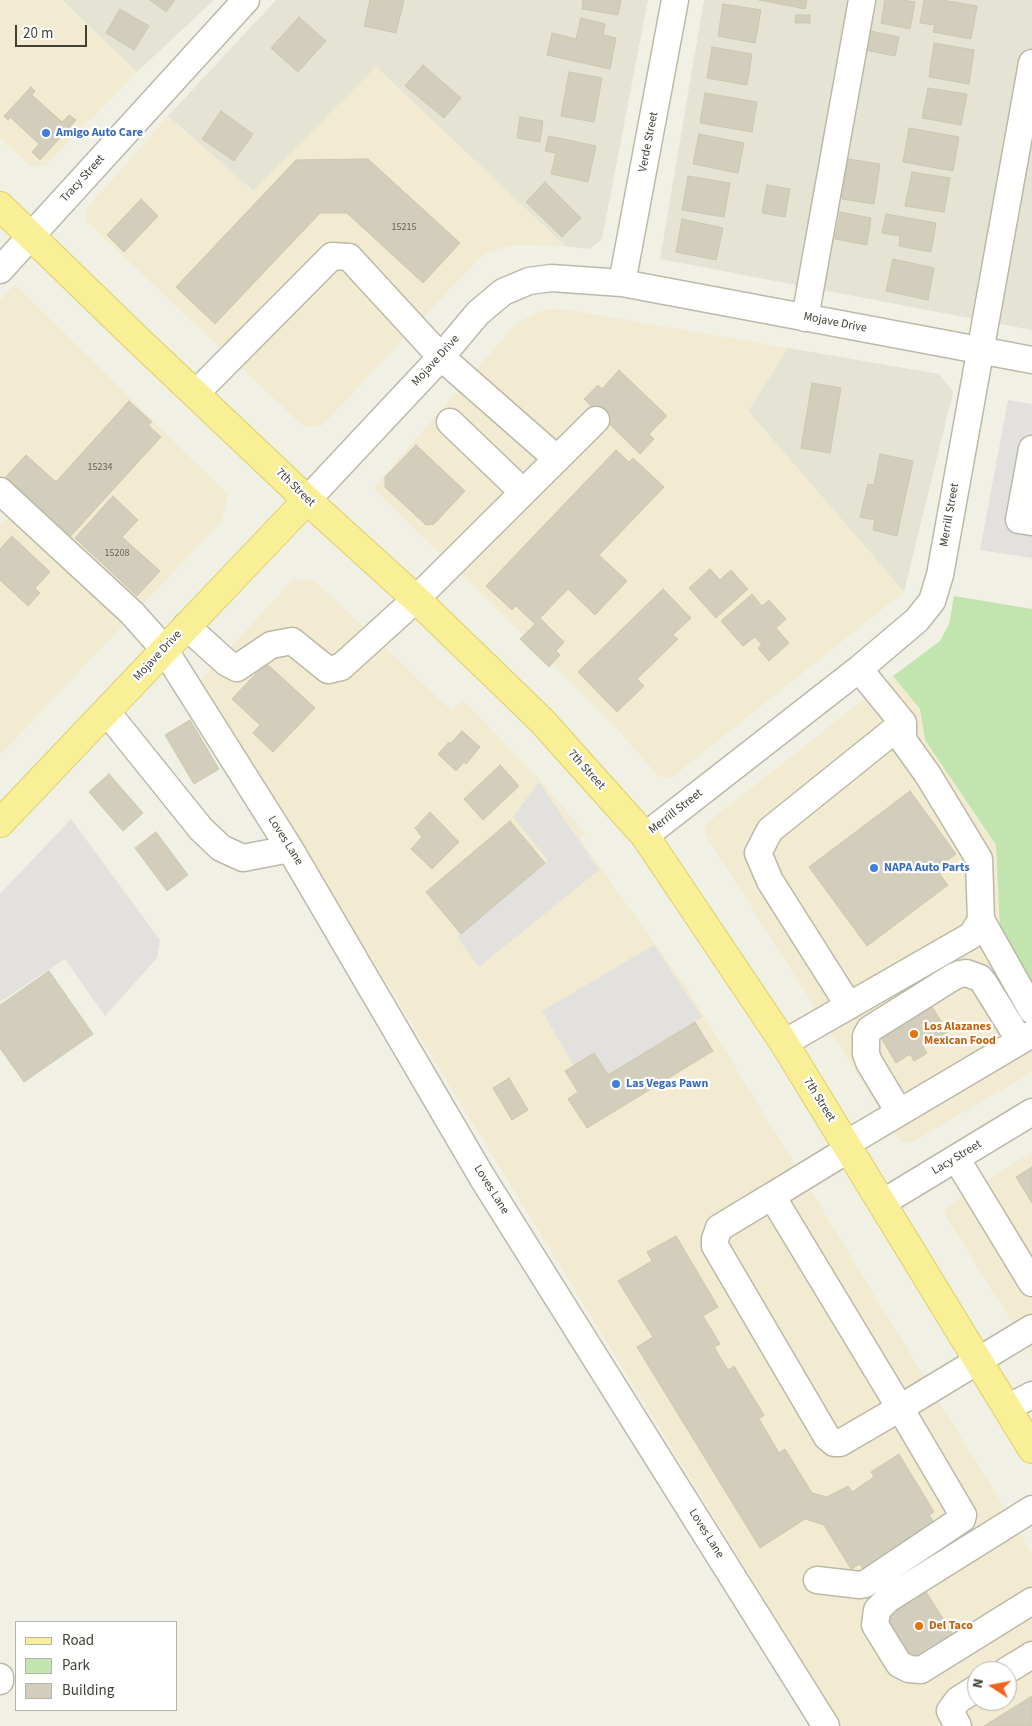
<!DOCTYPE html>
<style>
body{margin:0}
#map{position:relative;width:1032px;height:1726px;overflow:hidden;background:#f1f0e5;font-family:"Source Sans 3",sans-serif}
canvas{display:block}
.legend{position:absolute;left:15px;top:1621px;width:162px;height:90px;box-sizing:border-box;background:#fff;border:1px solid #b4b3ae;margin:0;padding:6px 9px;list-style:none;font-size:15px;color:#434135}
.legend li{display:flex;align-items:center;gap:10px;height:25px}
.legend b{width:25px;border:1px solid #b4b3ae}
.north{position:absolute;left:967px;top:1661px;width:50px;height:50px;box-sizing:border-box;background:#fff;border:1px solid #b4b3ae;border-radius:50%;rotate:281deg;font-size:14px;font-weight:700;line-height:20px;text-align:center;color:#434135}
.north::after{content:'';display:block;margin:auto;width:18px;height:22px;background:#ef651f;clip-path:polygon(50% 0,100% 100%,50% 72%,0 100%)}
.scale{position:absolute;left:15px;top:25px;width:72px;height:22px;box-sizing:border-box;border:2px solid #434135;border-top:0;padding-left:6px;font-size:15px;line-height:18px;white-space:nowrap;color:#434135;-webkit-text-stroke:4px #fff;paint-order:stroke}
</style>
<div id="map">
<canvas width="1032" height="1726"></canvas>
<ul class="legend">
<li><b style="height:6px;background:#f9ef97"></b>Road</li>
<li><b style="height:14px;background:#c2e4af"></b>Park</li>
<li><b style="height:14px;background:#d2cebb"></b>Building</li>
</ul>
<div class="north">N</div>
<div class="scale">20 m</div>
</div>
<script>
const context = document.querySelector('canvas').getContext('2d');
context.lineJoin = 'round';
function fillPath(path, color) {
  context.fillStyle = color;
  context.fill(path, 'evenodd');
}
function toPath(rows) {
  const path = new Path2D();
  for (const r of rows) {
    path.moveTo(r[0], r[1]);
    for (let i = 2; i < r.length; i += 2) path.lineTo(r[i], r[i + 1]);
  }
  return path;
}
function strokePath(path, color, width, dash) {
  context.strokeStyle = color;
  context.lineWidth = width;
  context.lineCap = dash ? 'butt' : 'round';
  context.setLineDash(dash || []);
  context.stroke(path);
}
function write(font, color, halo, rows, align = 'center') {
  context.font = font + ' "Source Sans 3",sans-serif';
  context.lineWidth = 4.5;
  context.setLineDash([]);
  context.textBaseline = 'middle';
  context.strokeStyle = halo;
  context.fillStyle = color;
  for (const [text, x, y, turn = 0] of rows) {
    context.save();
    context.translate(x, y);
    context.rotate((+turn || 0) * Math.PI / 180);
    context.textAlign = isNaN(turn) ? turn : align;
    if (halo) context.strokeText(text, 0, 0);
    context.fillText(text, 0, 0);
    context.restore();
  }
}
fillPath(toPath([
 [62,0,214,0,137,72],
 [276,0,648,0,602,239,589,249,565,246,376,67,253,191,168,116],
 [704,0,1032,0,1032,330,660,259],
 [788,348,939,374,953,392,904,592,748,411]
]), '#e5e3d3');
fillPath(toPath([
 [0,0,62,0,137,72,45,166,31,166,0,138],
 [376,67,565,246,514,245,483,254,322,426,304,427,86,221,87,208,168,116,253,191],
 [15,284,228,495,222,521,0,755,0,526,11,514,0,504,0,300],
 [547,309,564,309,788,348,748,411,904,592,670,779,658,776,618,730,560,671,373,488,515,325,532,315],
 [293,579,314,580,452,711,463,700,540,780,585,833,580,839,689,991,1032,1553,1032,1726,842,1726,201,680],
 [977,1671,1007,1671,1007,1701,977,1701],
 [893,676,920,709,925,740,996,845,1000,929,1032,986,1032,1072,911,1143,900,1142,705,834,707,823],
 [1032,1152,1032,1355,944,1213,952,1203]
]), '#f3ebd1');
fillPath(toPath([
 [954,596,1032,609,1032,986,1000,929,996,845,925,740,920,709,893,676,940,641,949,624]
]), '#c2e4af');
fillPath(toPath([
 [1008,400,1032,404,1032,558,980,550],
 [539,782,599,870,479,967,457,937,548,860,513,817],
 [71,819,160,940,157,958,105,1016,65,959,0,1002,0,894],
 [654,945,702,1017,608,1075,594,1053,574,1066,542,1011]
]), '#e2e1dd');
const building = toPath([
 [150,0,175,0,166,12,150,0],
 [370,0,404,0,396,33,364,26,370,0],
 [583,0,621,0,618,15,582,9,583,0],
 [759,0,807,0,805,9,759,0],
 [885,0,902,0,915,2,910,29,881,23,885,0],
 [924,0,942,0,977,6,971,39,933,32,935,25,920,23,924,0],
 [723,4,761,10,755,43,718,36,723,4],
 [120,9,149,26,134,50,106,33,120,9],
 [796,15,810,15,810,23,795,23,796,15],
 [299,17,326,41,298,72,271,48,299,17],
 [581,18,605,24,603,35,616,38,610,69,547,55,552,33,576,39,581,18],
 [870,31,899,37,895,56,866,50,870,31],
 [934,43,974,50,969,84,929,77,934,43],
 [712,47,752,54,747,85,707,78,712,47],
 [423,65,461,98,444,118,405,86,423,65],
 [569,72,602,78,594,122,561,116,569,72],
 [31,87,35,91,32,95,62,122,69,115,76,120,40,160,32,152,39,144,10,117,8,120,4,116,31,87],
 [928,88,967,94,961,125,922,118,928,88],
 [705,93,757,102,752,132,700,123,705,93],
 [221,111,253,134,234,161,202,139,221,111],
 [520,117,543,121,540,142,517,138,520,117],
 [909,128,959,137,953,171,903,162,909,128],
 [699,134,744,143,738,173,693,164,699,134],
 [549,136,596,146,588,182,551,174,556,153,545,151,549,136],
 [368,159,460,243,423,283,347,213,320,213,215,324,176,287,296,160,368,159],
 [848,159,880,164,874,204,842,199,848,159],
 [912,172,950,178,944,212,905,206,912,172],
 [688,176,730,183,724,217,682,210,688,176],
 [545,182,581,218,562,237,526,202,545,182],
 [767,185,790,189,785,217,762,213,767,185],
 [141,199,158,216,124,252,107,235,141,199],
 [840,212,871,218,867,245,835,239,840,212],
 [886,214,936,223,931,252,899,246,900,236,882,233,886,214],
 [682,219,723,228,716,260,676,252,682,219],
 [893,259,934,268,928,300,886,291,893,259],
 [619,370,667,416,649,434,654,439,640,454,584,399,598,385,602,389,619,370],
 [812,383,841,388,830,453,801,448,812,383],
 [129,401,152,422,148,425,161,437,67,540,2,481,26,455,56,482,129,401],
 [416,445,465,491,434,524,426,525,385,487,385,477,416,445],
 [616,450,629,462,633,458,664,487,599,555,627,581,595,615,568,589,540,618,564,642,556,651,560,655,549,667,520,639,535,624,516,606,512,610,486,586,616,450],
 [880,454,913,461,897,536,873,530,875,520,860,517,868,484,874,485,880,454],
 [113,496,138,520,122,537,160,571,137,596,75,538,113,496],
 [12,536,50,572,35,588,40,593,28,606,0,580,0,549,12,536],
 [710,569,720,580,731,570,748,589,716,618,689,588,710,569],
 [663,589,691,618,673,635,678,639,637,679,644,686,617,712,578,672,663,589],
 [752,594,762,606,769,600,786,619,776,628,789,643,769,661,758,648,762,645,755,637,743,646,721,621,752,594],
 [266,663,315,708,273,752,253,733,260,725,232,699,266,663],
 [190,720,219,769,194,784,165,735,190,720],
 [462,731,480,747,466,764,464,762,456,771,438,754,449,742,450,744,462,731],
 [500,765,519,786,483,820,464,799,500,765],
 [109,774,143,813,123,831,89,792,109,774],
 [910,791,956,854,936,869,948,885,867,946,809,867,910,791],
 [430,812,459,842,432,869,411,849,422,837,415,828,430,812],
 [510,821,545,863,461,934,426,892,510,821],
 [156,832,188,875,167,891,135,848,156,832],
 [49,971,93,1034,24,1082,0,1048,0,1005,49,971],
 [931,1005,948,1032,923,1047,927,1053,914,1061,910,1054,896,1063,880,1036,931,1005],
 [695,1022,713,1051,587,1128,568,1099,578,1092,565,1071,594,1053,608,1075,695,1022],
 [509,1078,528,1110,512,1120,493,1088,509,1078],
 [1032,1167,1032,1203,1016,1177,1032,1167],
 [676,1236,718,1307,703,1316,720,1344,714,1347,728,1370,734,1366,764,1415,759,1419,779,1453,785,1449,812,1493,827,1497,848,1486,852,1492,874,1477,871,1472,899,1454,934,1512,929,1515,933,1521,863,1569,860,1564,851,1569,824,1525,805,1519,760,1548,637,1347,653,1337,618,1281,652,1261,647,1252,676,1236],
 [926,1592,953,1634,912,1660,885,1617,926,1592],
 [1032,1696,1032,1726,984,1726,1032,1696]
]);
fillPath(building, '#d2cebb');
strokePath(building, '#cdc7af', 1);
const minor = toPath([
 [0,270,246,0],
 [622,283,675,0],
 [805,318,862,0],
 [196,393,332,256,349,257,441,357,557,459],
 [450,422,523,492],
 [1032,449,1019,520,1032,522],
 [0,491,132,613,164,649,290,849,482,1177,826,1726],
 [307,500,441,357,478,313,503,292,529,281,551,278,622,283,1032,360],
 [186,626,227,663,237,668,271,645,292,641,328,670,341,667,416,599,596,420],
 [106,711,201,829,221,848,243,858,290,849],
 [645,836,859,669,917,620,932,601,940,575,1032,63],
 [981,920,1032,1010],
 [849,1006,770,881,758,853,770,830,903,723],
 [784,1043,972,935,981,920,979,859,928,775,903,740,903,723,859,669],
 [899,1112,869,1062,866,1054,866,1036,870,1029,953,977,960,974,966,973,980,978,984,983,1020,1041],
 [846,1144,1032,1034],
 [849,1149,772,1196,900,1408,1032,1328],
 [956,1158,1032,1283],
 [772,1196,719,1228,715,1239,715,1246,827,1437,834,1443,840,1443,900,1408,963,1515,962,1519,865,1584,860,1585,817,1580],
 [882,1203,1032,1112],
 [1007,1408,1032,1395],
 [1032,1509,888,1599,877,1610,875,1625,899,1664,909,1669,921,1670,1032,1601],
 [1006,1671,1032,1655],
 [0,1677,0,1681],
 [958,1726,950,1711,958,1700,977,1688]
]);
const major = toPath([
 [0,206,134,336,307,500,416,599,542,721,645,836,784,1043,1032,1449],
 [0,823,307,500]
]);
strokePath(minor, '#bcb9a8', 29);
strokePath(major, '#ddd067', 30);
strokePath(minor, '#fff', 26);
strokePath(major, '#f9ef97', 28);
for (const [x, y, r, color] of [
 [46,133,5,"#3f7fe0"],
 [874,868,5,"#3f7fe0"],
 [914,1034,5,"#e8710a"],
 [616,1084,5,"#3f7fe0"],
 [919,1626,5,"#e8710a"]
]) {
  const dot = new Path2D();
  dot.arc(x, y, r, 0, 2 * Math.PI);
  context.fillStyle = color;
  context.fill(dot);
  strokePath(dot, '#fff', 2);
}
write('10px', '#676456', null, [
 ["15215",404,228],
 ["15234",100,468],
 ["15208",117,554]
]);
write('bold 12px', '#366cbe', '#fff', [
 ["Amigo Auto Care",56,133],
 ["NAPA Auto Parts",884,868],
 ["Las Vegas Pawn",626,1084]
], 'left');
write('12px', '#434135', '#fff', [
 ["Verde Street",649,142,-79],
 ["Tracy Street",83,179,-48],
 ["Mojave Drive",835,323,11],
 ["Mojave Drive",436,361,-48],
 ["7th Street",295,488,44],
 ["Merrill Street",950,515,-80],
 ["Mojave Drive",158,656,-47],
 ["7th Street",586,770,48],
 ["Merrill Street",676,812,-38],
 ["Loves Lane",285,841,58],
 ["7th Street",819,1100,58],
 ["Lacy Street",957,1158,-31],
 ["Loves Lane",491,1190,58],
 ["Loves Lane",706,1534,58]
]);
write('bold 12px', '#c56008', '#fff', [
 ["Los Alazanes",924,1027],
 ["Mexican Food",924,1041],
 ["Del Taco",929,1626]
], 'left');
</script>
